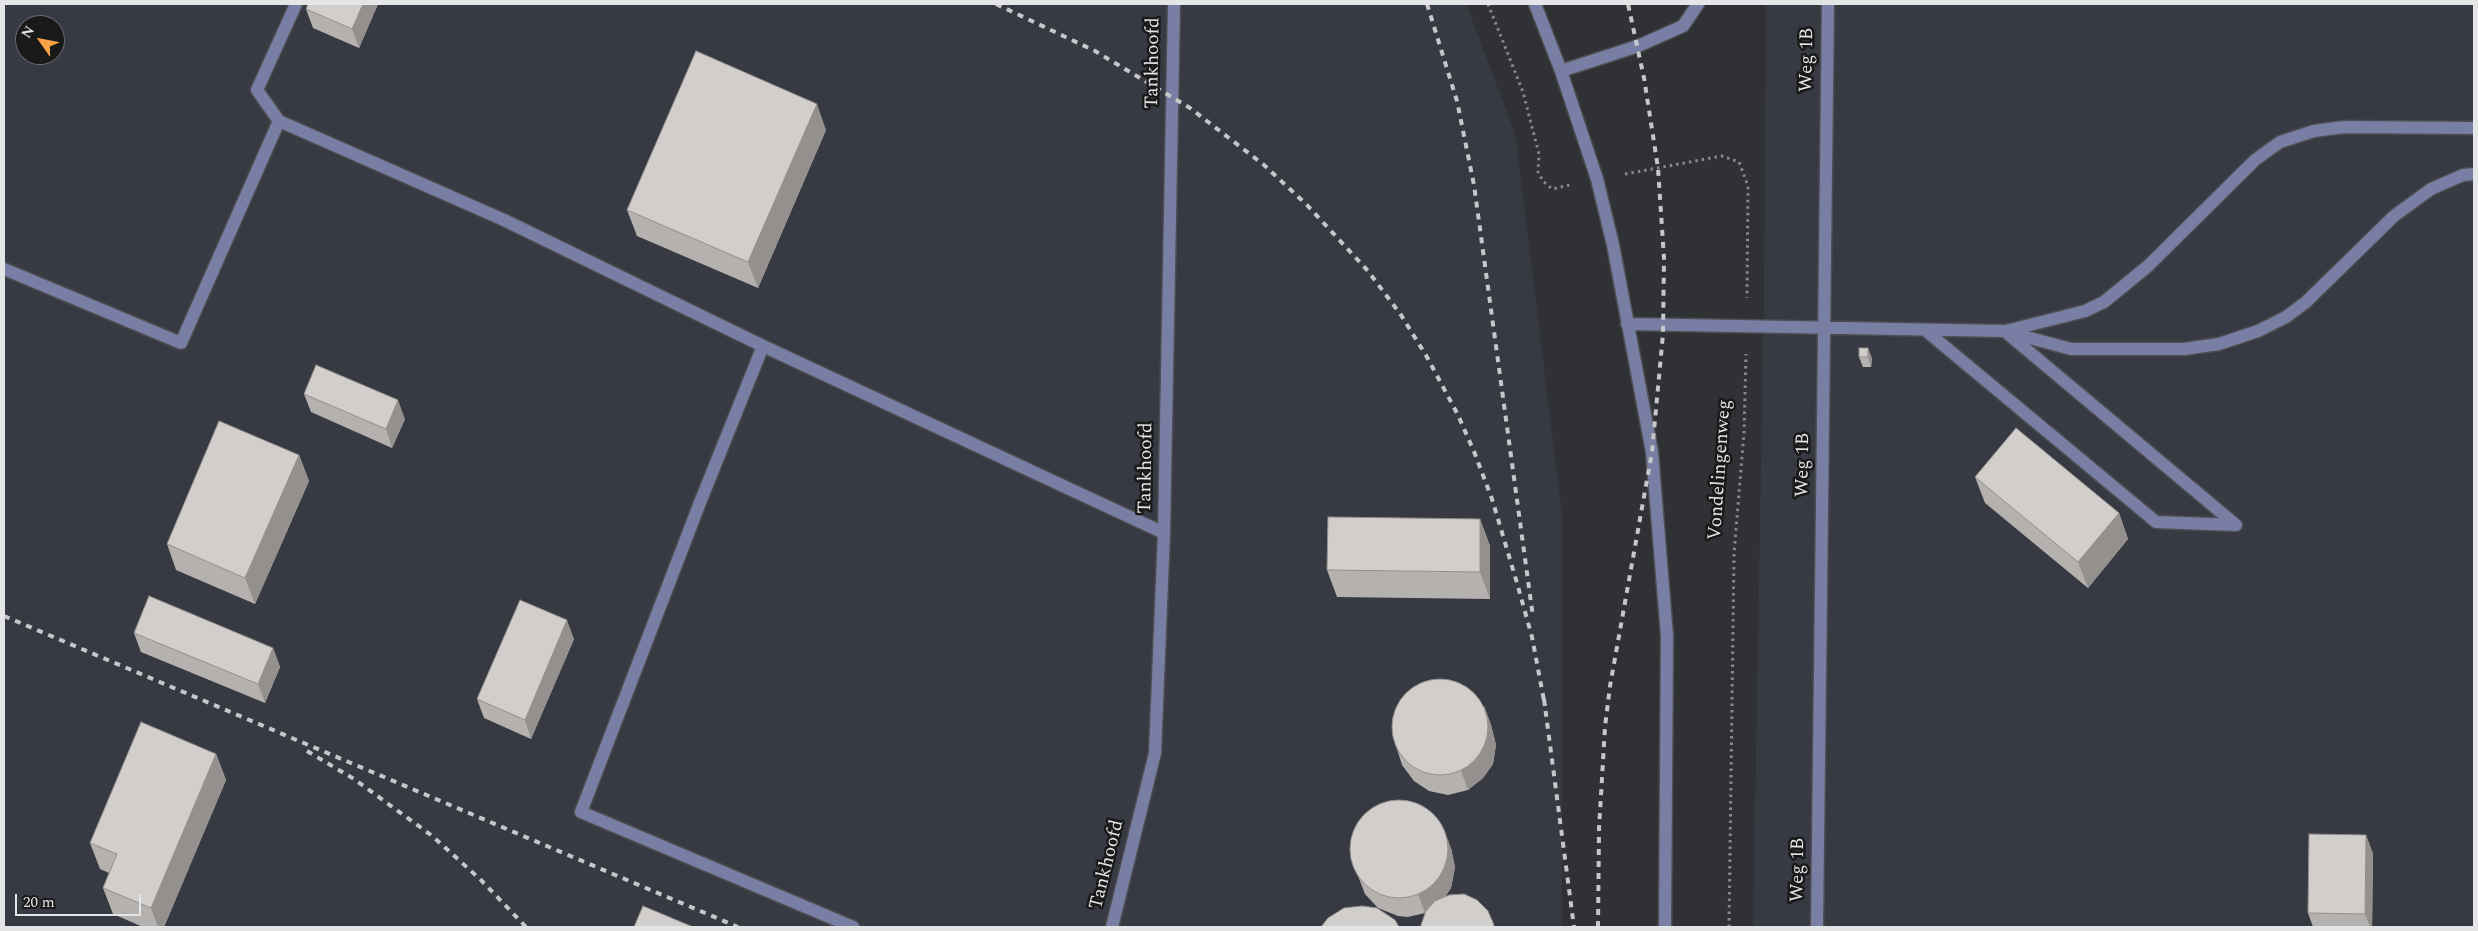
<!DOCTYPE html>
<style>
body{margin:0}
#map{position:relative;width:2478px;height:931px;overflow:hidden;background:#303134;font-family:Spectral,serif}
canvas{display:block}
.frame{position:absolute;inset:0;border:5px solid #e4e5e7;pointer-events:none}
.north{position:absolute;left:15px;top:15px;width:50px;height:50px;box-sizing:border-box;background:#19191a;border:1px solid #6a6b6c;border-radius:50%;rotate:303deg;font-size:14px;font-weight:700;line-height:20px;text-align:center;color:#e4e5e7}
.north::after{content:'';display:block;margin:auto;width:18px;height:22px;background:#f6a248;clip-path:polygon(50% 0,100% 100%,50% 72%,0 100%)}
.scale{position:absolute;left:15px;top:894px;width:126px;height:22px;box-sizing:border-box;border:2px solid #e4e5e7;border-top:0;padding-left:6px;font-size:15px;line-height:18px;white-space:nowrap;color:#e4e5e7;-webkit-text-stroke:4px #19191a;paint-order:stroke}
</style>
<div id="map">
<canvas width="2478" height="931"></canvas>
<div class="frame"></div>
<div class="north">N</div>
<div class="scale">20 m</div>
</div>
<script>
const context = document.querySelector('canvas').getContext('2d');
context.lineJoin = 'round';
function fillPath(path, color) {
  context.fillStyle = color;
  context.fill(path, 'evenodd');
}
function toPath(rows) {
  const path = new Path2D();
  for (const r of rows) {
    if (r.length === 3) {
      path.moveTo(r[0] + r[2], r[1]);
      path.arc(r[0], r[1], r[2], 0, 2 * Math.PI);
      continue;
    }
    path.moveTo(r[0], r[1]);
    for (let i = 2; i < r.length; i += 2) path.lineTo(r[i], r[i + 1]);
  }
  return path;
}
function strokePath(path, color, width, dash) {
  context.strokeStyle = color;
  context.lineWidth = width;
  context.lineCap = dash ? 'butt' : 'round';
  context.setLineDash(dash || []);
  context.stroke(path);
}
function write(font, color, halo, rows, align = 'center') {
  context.font = font + ' Spectral,serif';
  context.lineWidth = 5;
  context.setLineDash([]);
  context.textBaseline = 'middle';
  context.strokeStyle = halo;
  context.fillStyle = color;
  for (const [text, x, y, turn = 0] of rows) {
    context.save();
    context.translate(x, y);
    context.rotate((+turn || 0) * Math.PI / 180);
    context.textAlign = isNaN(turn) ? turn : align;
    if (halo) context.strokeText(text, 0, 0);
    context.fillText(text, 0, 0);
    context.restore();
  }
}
fillPath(toPath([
 [4,4,1466,4,1515,133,1562,513,1562,927,4,927],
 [25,25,55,25,55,55,25,55],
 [1766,4,2474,4,2474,927,1753,927,1764,295]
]), '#383a43');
const minor = toPath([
 [296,4,257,90,279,121,504,220,763,346,1164,533],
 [1535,4,1561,71],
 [4,269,181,343,279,121],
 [1627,324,2004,331,2071,349,2184,349,2219,344,2258,331,2286,317,2306,302,2394,216,2431,189,2463,175,2474,174],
 [1925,330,2156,522,2236,525],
 [2006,331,2085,311,2104,302,2148,266,2255,160,2280,142,2314,131,2344,127,2474,128],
 [2008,334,2236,525],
 [763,346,701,500,581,812,853,927],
 [1112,927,1155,753,1164,533,1174,4],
 [1665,927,1667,636,1652,452,1613,245,1597,179,1561,71,1638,46,1683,26,1698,4],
 [1817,927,1828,4]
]);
strokePath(minor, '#4d4e51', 15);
strokePath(toPath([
 [1488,4,1523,92,1539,154,1538,172,1543,181,1552,189,1570,185],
 [1625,174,1722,156,1739,162,1748,186,1747,298],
 [1729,927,1734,554,1744,433,1746,354]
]), '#88898c', 3, [2.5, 4]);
strokePath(minor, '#797fa4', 12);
strokePath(toPath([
 [996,4,1095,51,1190,108,1264,165,1307,205,1368,271,1401,315,1427,357,1458,415,1475,454,1492,499,1517,583,1532,637,1545,706],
 [1427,4,1457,101,1474,185,1533,617],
 [4,616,738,927],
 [1544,699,1574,927],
 [307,751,354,779,431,835,480,879,526,927],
 [1598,927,1599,829,1605,727,1610,686,1652,452,1663,334,1664,258,1658,168,1644,78,1628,4]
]), '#c6c7c9', 4, [6, 6]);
fillPath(toPath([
 [378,4,359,48,313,28,306,9],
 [826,130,758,288,637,236,627,210],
 [1859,348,1872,358,1871,367,1863,367,1859,357],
 [304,394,405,419,392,448,311,412],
 [299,455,309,481,255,604,176,570,167,544],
 [1975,477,2119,513,2128,539,2088,588,1985,503],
 [1480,519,1490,546,1490,599,1337,597,1327,570],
 [134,633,273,648,280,667,265,703,141,652],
 [574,639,531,739,484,718,477,699],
 [1484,706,1491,725,1496,745,1493,764,1483,778,1468,790,1448,795,1429,791,1414,781,1402,765,1396,746],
 [216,754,226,780,164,927,143,927,113,914,103,888,109,873,100,869,90,843],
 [2366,835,2373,854,2372,927,2313,927,2308,913],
 [1451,848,1455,867,1451,888,1445,897,1425,913,1408,917,1398,916,1378,908,1365,894,1350,855]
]), '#b5b1af');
fillPath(toPath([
 [363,4,378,4,359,48,352,29],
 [817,104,826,130,758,288,748,262],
 [1868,348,1872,358,1871,367,1868,357],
 [398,400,405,419,392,448,386,429],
 [299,455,309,481,255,604,245,578],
 [2119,513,2128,539,2088,588,2078,562],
 [1480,519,1490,546,1490,599,1480,572],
 [567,620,574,639,531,739,525,720],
 [273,648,280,667,265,703,258,684],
 [1484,706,1491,725,1496,745,1493,764,1483,778,1468,790,1461,771],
 [216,754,226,780,164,927,158,927,151,908],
 [1444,829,1451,848,1455,867,1451,888,1440,903,1425,913,1418,894],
 [2366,835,2373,854,2372,927,2370,927,2365,914]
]), '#93908e');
const building = toPath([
 [308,4,363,4,352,29,306,9,308,4],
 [696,51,817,104,748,262,627,210,696,51],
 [1859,348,1868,348,1868,357,1859,357,1859,348],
 [316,365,398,400,386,429,304,394,316,365],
 [219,421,299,455,245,578,167,544,219,421],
 [2016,428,2119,513,2078,562,1975,477,2016,428],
 [1328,517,1480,519,1480,572,1327,570,1328,517],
 [149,596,273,648,258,684,134,633,149,596],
 [520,600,567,620,525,720,477,699,520,600],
 [1440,727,48],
 [141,722,216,754,151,908,103,888,117,854,90,843,141,722],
 [1399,849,49],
 [2309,834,2366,835,2365,914,2308,913,2309,834],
 [1464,894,1477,900,1488,911,1494,925,1493,927,1421,927,1421,925,1426,911,1435,901,1449,895,1464,894],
 [643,906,693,927,634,927,643,906],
 [1362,906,1377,908,1395,920,1399,927,1321,927,1328,918,1344,908,1362,906]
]);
fillPath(building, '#d2cecb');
strokePath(building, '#93908e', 1);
write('19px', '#e4e5e7', '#19191a', [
 ["Weg 1B",1808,60,-89],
 ["Tankhoofd",1154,63,-89],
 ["Weg 1B",1804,465,-89],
 ["Tankhoofd",1147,468,-89],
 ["Vondelingenweg",1721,470,-86],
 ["Tankhoofd",1108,865,-76],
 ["Weg 1B",1799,870,-89]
]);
</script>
